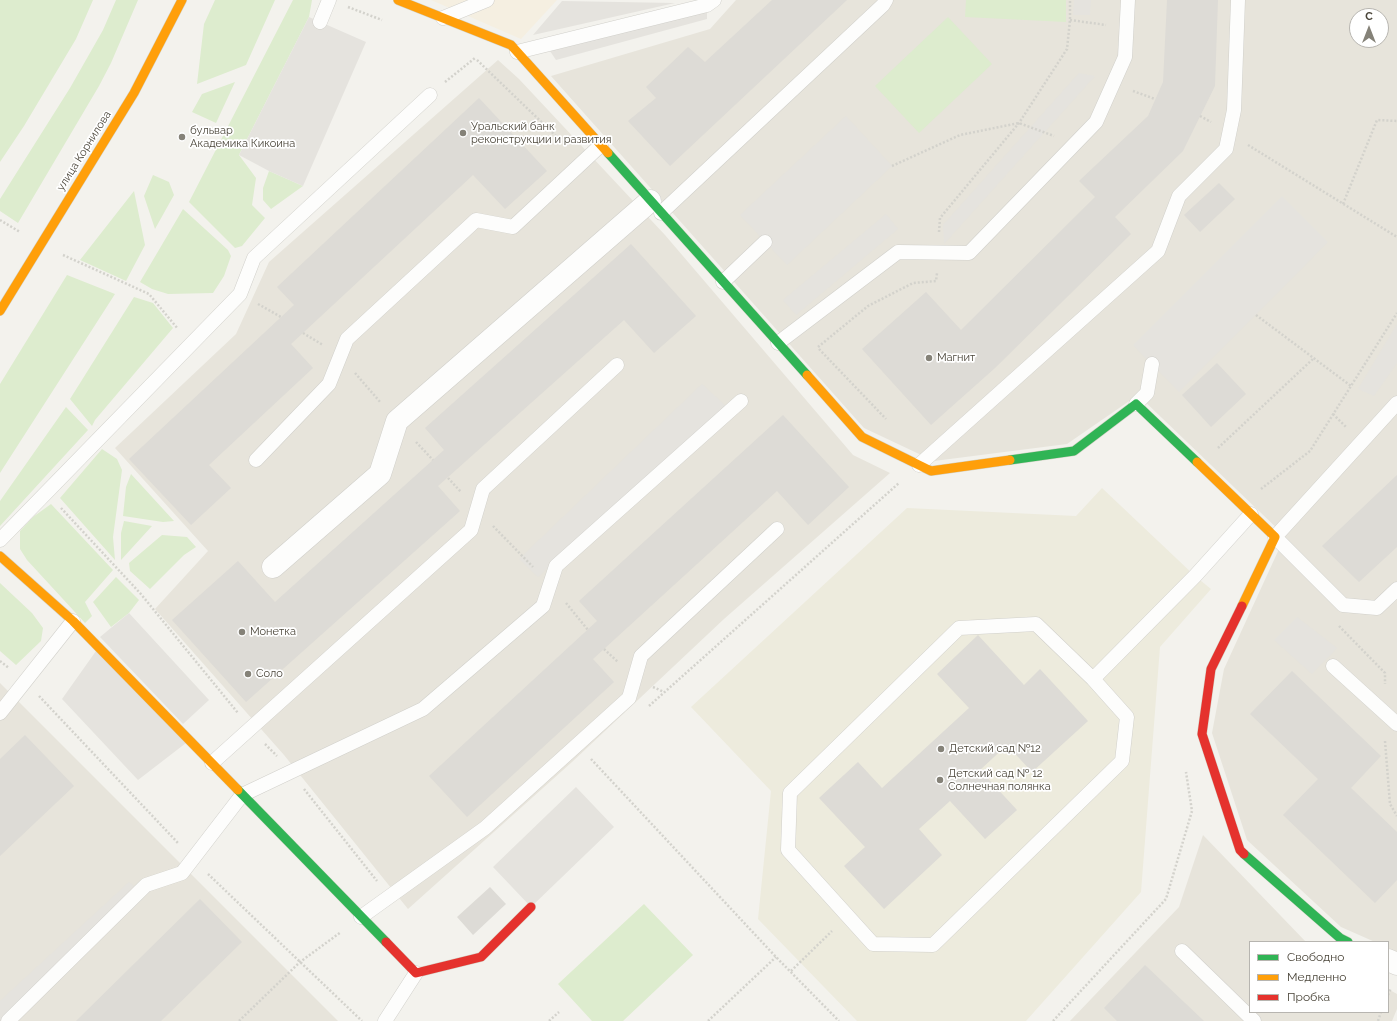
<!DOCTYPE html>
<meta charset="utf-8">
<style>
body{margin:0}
#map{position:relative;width:1397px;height:1021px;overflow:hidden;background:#f3f2ed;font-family:Raleway,sans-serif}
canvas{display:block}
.legend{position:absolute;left:1249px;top:941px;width:140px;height:72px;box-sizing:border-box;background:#fff;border:1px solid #b7b5b0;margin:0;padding:5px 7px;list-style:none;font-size:12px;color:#4a4539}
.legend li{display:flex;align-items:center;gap:8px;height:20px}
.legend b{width:20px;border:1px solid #b7b5b0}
.north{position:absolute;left:1349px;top:8px;width:40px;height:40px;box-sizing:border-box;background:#fff;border:1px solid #b7b5b0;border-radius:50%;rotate:0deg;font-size:11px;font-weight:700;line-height:16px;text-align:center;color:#4a4539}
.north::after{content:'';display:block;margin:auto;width:14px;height:18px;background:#858278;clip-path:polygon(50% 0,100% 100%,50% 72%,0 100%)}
</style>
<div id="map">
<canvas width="1397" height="1021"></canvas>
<ul class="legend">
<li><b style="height:5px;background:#30b455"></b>Свободно</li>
<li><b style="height:5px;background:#ff9f0a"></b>Медленно</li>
<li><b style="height:5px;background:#e5322d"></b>Пробка</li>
</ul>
<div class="north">С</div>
</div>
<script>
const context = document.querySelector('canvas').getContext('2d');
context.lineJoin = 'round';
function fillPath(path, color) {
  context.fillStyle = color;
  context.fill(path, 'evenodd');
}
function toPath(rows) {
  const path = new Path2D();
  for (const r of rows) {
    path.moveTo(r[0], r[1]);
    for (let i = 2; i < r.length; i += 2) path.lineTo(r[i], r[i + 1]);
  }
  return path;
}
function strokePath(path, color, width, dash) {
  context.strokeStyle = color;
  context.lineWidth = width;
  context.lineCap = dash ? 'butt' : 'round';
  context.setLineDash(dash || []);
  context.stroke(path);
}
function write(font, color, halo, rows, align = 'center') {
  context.font = font + ' Raleway,sans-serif';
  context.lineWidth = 3.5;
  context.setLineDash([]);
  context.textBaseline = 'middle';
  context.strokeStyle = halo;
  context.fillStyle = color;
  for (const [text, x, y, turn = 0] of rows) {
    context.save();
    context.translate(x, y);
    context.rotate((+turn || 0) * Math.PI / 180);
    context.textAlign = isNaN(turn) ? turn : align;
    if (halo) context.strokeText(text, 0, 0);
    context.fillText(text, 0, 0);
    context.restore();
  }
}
fillPath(toPath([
 [736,0,1397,0,1397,952,1388,948,1388,942,1375,942,1341,927,1247,840,1212,733,1224,669,1285,536,1138,395,1067,444,934,461,864,428,551,76,710,29],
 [1357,16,1381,16,1381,40,1357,40],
 [498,60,519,79,665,235,853,455,890,473,724,619,572,762,408,909,284,755,155,609,208,551,115,448,236,334,269,262],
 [0,683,338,1021,0,1021],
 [1203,835,1306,942,1250,942,1250,1012,1388,1012,1388,989,1397,994,1397,1009,1392,1021,1070,1021,1179,907]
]), '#e7e4db');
fillPath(toPath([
 [431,0,557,0,521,39]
]), '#f5efe1');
fillPath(toPath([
 [1102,488,1195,576,1211,589,1160,647,1141,892,1026,1021,857,1021,758,919,771,791,691,707,907,508,1076,516]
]), '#edebdd');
fillPath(toPath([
 [0,0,93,0,76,39,24,126,0,162],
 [116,0,138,0,111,63,99,86,18,223,0,211,0,199,70,88,103,30],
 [215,0,275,0,246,65,197,84,204,24],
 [293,0,312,0,309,17,239,155,256,178,252,205,265,218,242,246,235,248,189,202],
 [966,0,1066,0,1066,22,965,17],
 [948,17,992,64,919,133,875,86],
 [235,82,216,123,192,112,202,94],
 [269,171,303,186,271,209,263,200,263,188],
 [153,175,169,182,174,195,155,229,144,196],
 [134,191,145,245,126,281,80,260],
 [183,209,228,250,231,256,224,276,213,293,168,294,152,289,140,282],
 [67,275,115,294,0,473,0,384],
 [134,297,153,303,173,328,95,420,92,426,70,399],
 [66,407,88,430,0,526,0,501],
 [102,449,117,459,122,470,113,537,115,560,60,498],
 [131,474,174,521,163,522,123,516,126,487],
 [51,504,113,570,85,602,92,616,85,623,27,560,20,549,20,531,33,517],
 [124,521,152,526,121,560,121,533],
 [162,535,187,537,196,547,184,555,150,589,130,571,129,563],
 [116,577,139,600,129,613,111,627,93,602],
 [0,583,32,613,43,628,41,641,16,665,0,651],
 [644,904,693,955,623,1021,592,1021,558,984]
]), '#ddecce');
fillPath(toPath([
 [1074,0,1091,0,1090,15,1073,15],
 [562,1,675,3,533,35],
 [707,5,707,19,556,60,548,48],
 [309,17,366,42,303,186,269,171,239,155],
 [1079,73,1095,76,944,244,943,225],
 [846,116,892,166,787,265,740,215],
 [1282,196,1328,242,1179,392,1133,345],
 [886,214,898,229,796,315,783,300],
 [1397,324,1397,363,1374,396,1358,389],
 [702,384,726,406,538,577,519,559],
 [129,613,209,700,183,724,100,637],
 [1297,617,1337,648,1312,674,1274,640],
 [96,651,186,743,138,780,62,699],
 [576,787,614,827,531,907,493,867],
 [129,882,145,897,13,1021,0,1021,0,1001]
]), '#e5e3de');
fillPath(toPath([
 [772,0,847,0,670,166,628,121,656,98,646,87,688,47,705,62],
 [1167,0,1218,0,1215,86,1183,151,1115,217,1131,234,995,368,931,425,862,349,926,292,961,330,1095,197,1079,181,1148,116,1163,82],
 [479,98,547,171,505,209,473,175,291,344,313,368,209,465,231,488,191,525,129,459,294,305,277,287],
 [1219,183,1235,199,1200,232,1184,215],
 [631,244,696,316,654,353,624,320,438,486,460,511,246,702,172,620,238,561,275,602,444,450,425,428],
 [1217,363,1246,394,1211,427,1182,395],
 [783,415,849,487,808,525,777,491,593,659,614,682,467,817,429,776,597,621,579,601],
 [1397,475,1397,547,1359,582,1322,546],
 [978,635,1024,685,1040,669,1088,721,1032,772,1007,745,980,770,1017,810,985,839,950,801,919,829,942,855,884,909,844,866,865,847,819,798,858,762,882,788,969,708,937,674],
 [1292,671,1381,756,1351,788,1397,832,1397,880,1375,903,1283,815,1318,779,1250,714],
 [25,735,74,786,0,856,0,759],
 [490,887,506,904,473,935,457,917],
 [200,899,242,942,161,1021,76,1021],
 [1145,965,1204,1021,1117,1021,1104,1008]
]), '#dddbd6');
const lane = toPath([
 [443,18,487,0],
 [320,22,329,0],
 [517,52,707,5,714,0],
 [661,213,883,5,886,0],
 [723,282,765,242],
 [778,343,898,252,969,253,1096,122,1125,57,1128,0],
 [1397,403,1275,537,1343,605,1377,608,1397,589],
 [1136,404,1147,393,1152,364],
 [256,460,329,384,347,339,476,220,513,227,601,145],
 [919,465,1158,251,1179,196,1226,149,1234,110,1238,0],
 [0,540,240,294,254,258,430,95],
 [1333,666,1397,724],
 [1093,679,1036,624,959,628,790,793,788,850,873,944,933,945,1122,761,1127,717,1093,679,1195,576,1251,514],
 [0,713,73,621],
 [212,763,471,530,483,489,617,365],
 [361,917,485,828,629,698,641,656,777,529],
 [1182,951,1254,1021],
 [8,1021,146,885,182,873,242,795,423,709,543,606,556,566,741,401],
 [385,1021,416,973]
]);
const street = toPath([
 [273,567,380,474,397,421,650,201],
 [1388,960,1397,964]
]);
const fast = toPath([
 [608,153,807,375],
 [1010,460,1074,451,1136,404,1197,462],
 [238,790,386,942],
 [1244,854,1340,938,1348,942]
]);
const slow = toPath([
 [398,0,511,45,608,153],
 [0,311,134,93,182,0],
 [807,375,862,437,931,471,1010,460],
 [1197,462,1275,537,1242,606],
 [0,556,73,621,238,790]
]);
const jam = toPath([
 [1242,606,1211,669,1202,734,1240,850,1244,854],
 [386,942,416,973,481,957,531,907]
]);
strokePath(lane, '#d1d0cb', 15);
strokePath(street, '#d1d0cb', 23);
strokePath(fast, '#d2d0c4', 10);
strokePath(slow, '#d2d0c4', 10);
strokePath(jam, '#d2d0c4', 10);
strokePath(toPath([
 [348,7,382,20],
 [1070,20,1106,25],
 [477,60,557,137],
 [445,82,475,58],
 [1133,91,1155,99],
 [1200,116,1211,122],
 [1248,145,1397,237],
 [892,166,960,135,1019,123,1054,136],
 [1343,204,1377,120,1397,121],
 [0,220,20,232],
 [939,232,940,218,1019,123,1067,49,1070,20,1070,0],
 [63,255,149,294,178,329],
 [258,304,281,317],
 [1256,315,1351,386],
 [303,333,323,345],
 [818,347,868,306,913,283,936,281,937,273],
 [819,349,886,419],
 [355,373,381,403],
 [1333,414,1347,428],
 [416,442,433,460],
 [1218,448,1314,358],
 [448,478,461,492],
 [1261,489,1310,451,1397,313],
 [61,508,140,593,238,713],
 [493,526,533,567],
 [566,603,588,630],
 [1339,626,1385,673,1385,684],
 [604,649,618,662],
 [0,661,9,668],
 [653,687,664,692],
 [39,696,178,843],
 [649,706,899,483],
 [1385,741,1390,804,1397,816],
 [265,744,277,756],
 [591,759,776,957,839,1021],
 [304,789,377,881],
 [208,874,362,1021],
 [791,971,832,931],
 [1388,995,1391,988],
 [239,1021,300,962,341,932],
 [549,1021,559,1012],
 [708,1021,776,957],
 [1053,1021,1166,899,1192,811,1186,772],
 [1378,1021,1381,1012]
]), '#d3d2cc', 2.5, [2, 2]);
strokePath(lane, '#fdfdfc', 14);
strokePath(street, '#fdfdfc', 22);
strokePath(fast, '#30b455', 9);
strokePath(slow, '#ff9f0a', 9);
strokePath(jam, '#e5322d', 9);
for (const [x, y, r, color] of [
 [463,133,4,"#858278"],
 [182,137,4,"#858278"],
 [929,358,4,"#858278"],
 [242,632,4,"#858278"],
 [248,674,4,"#858278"],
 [941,749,4,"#858278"],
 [940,780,4,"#858278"]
]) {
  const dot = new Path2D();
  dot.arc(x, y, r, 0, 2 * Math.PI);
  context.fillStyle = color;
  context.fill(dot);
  strokePath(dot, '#fff', 1.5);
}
write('11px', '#4a4539', '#fff', [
 ["Уральский банк",471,127],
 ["реконструкции и развития",471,140],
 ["бульвар",190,131],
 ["Академика Кикоина",190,144],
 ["Магнит",937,358],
 ["Монетка",250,632],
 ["Соло",256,674],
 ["Детский сад №12",949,749],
 ["Детский сад № 12",948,774],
 ["Солнечная полянка",948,787]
], 'left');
write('11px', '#4a4539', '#fff', [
 ["улица Корнилова",84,151,-58]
]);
</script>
